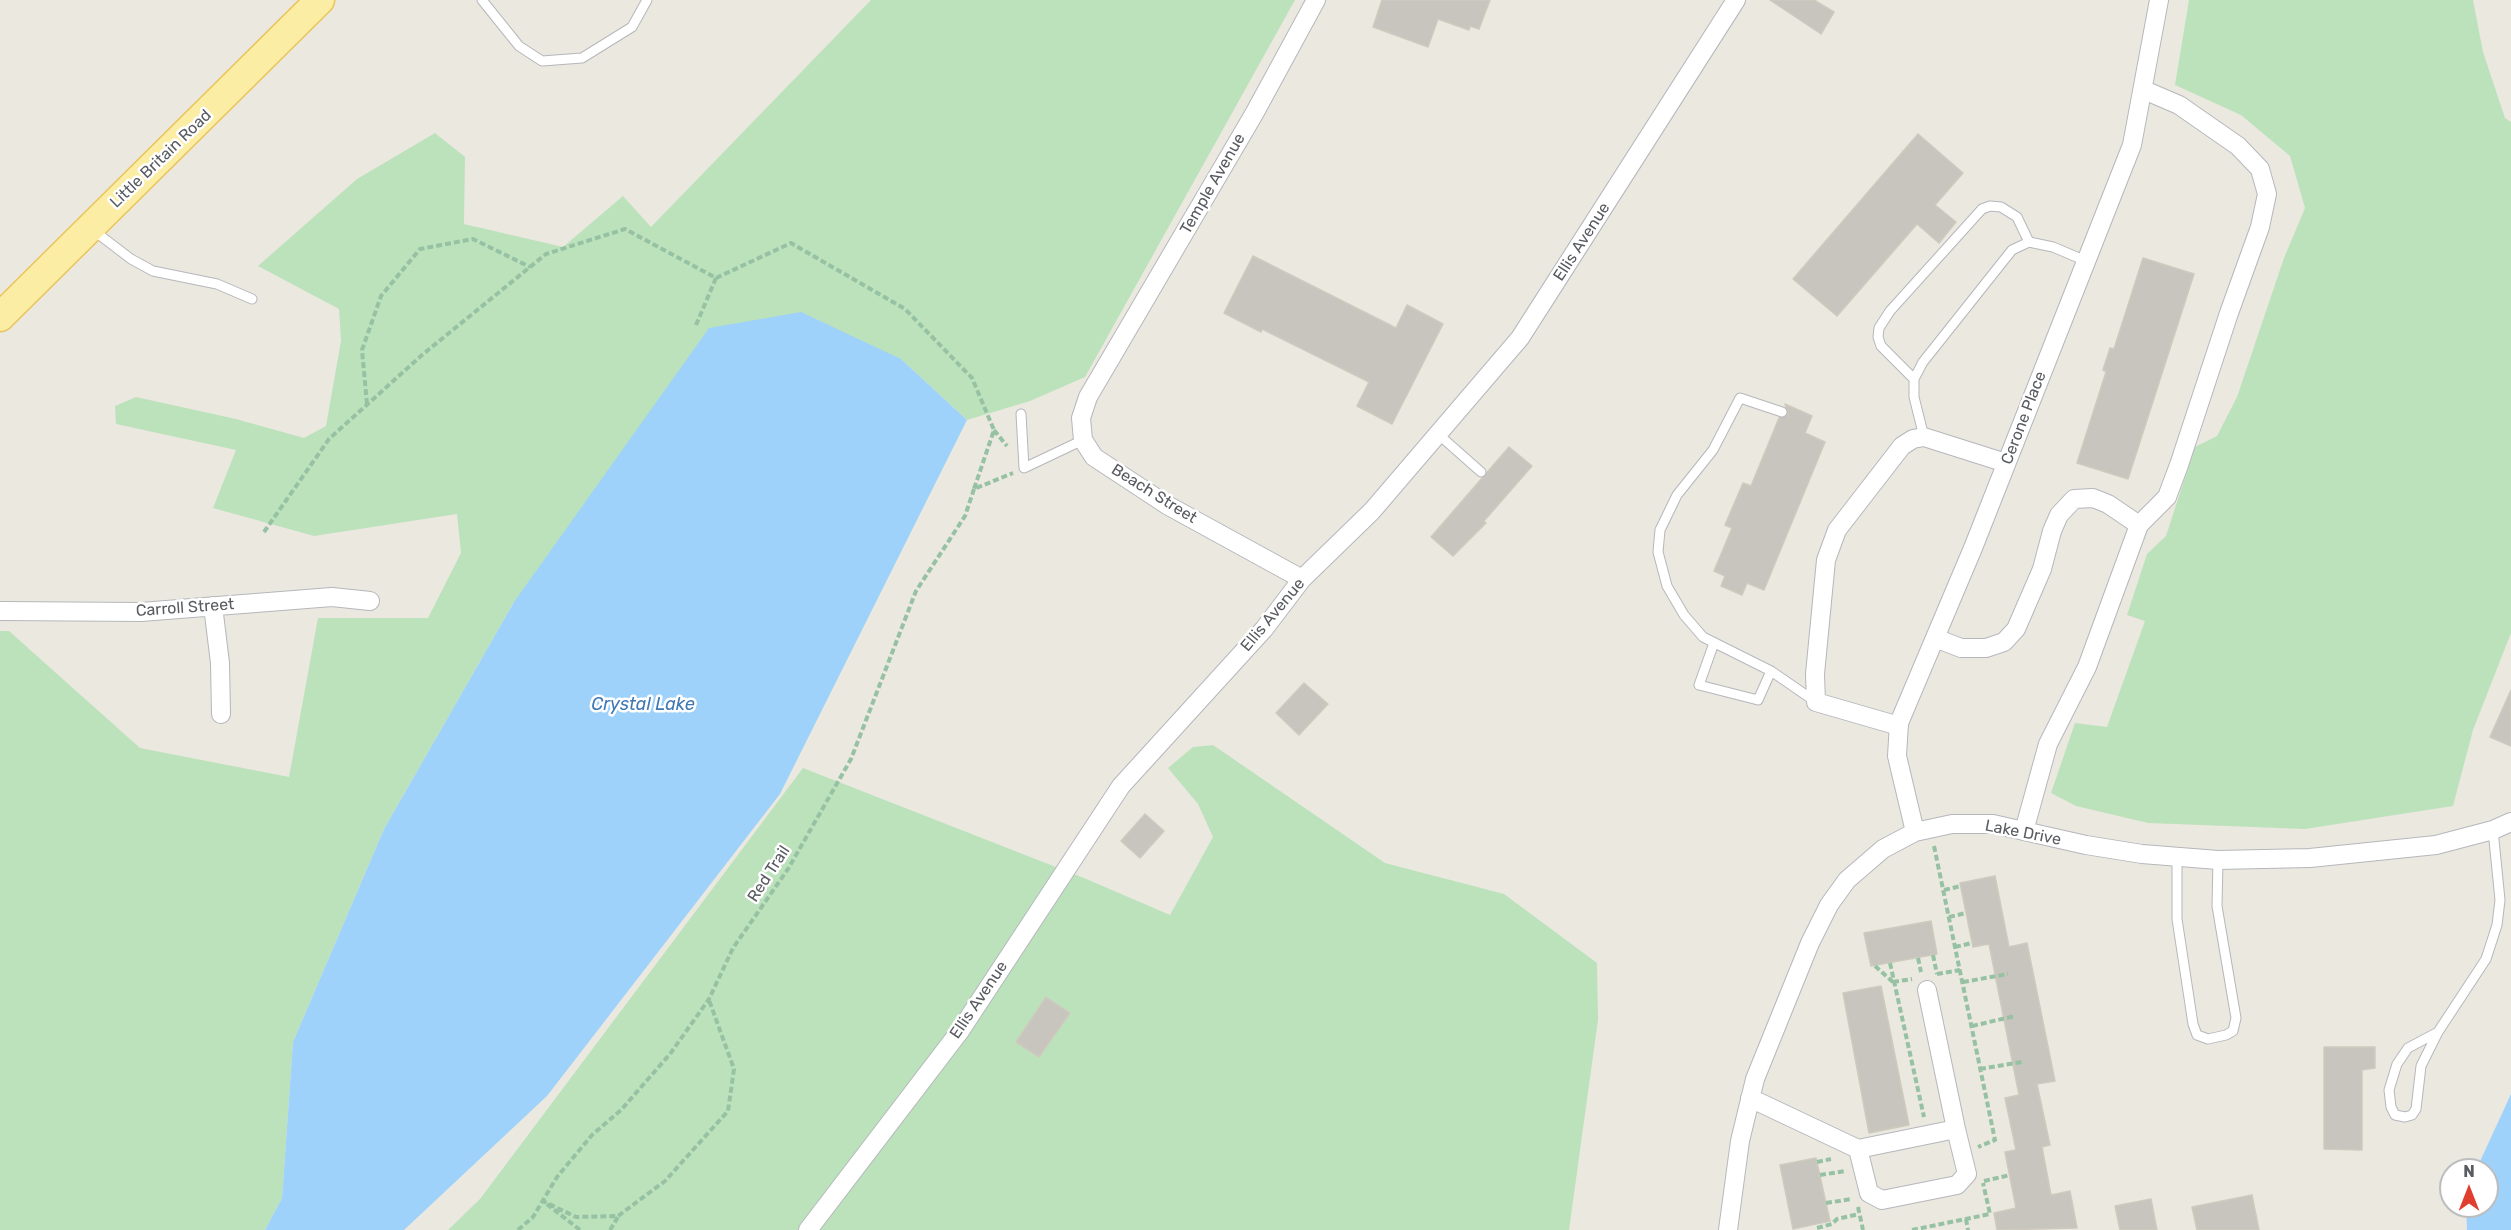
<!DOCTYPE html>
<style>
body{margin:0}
#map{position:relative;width:2511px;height:1230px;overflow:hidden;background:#ebe8df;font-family:Rubik,sans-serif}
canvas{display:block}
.north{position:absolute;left:2439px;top:1158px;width:60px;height:60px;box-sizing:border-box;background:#fff;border:2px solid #bcbdbf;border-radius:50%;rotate:0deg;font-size:16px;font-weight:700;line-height:24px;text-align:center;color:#585b60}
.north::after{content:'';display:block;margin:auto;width:21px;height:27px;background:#e03f30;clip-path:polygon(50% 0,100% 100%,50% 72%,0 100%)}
</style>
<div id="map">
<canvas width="2511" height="1230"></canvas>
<div class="north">N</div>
</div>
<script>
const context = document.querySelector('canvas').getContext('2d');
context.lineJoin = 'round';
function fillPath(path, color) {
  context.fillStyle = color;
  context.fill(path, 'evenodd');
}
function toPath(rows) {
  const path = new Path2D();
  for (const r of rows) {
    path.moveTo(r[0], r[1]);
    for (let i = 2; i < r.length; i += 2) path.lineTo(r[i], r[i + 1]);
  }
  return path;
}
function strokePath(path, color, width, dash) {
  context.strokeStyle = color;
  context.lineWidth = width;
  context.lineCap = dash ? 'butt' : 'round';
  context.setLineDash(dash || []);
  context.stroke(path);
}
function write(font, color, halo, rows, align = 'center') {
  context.font = font + ' Rubik,sans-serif';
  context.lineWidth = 5;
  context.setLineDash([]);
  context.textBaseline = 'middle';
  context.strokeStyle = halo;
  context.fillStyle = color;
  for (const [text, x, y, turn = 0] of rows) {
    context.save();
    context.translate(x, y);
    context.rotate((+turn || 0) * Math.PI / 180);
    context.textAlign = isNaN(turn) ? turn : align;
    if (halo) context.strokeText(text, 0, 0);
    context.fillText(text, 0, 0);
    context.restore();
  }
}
fillPath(toPath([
 [871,0,1295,0,1085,377,1030,401,967,420,901,359,514,602,384,829,293,1042,282,1198,265,1230,0,1230,0,631,9,631,140,748,289,777,318,618,428,618,461,553,457,514,314,536,213,508,236,450,116,424,115,406,136,397,236,419,304,438,326,426,341,341,339,309,258,266,357,179,435,133,465,157,464,224,563,247,623,196,651,227],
 [2189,0,2473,0,2483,52,2505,118,2511,122,2511,633,2473,730,2453,806,2305,829,2148,823,2076,806,2051,793,2075,723,2107,727,2145,621,2127,615,2147,554,2166,536,2195,447,2217,436,2237,397,2284,258,2305,208,2290,156,2241,115,2175,85],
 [1213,745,1385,863,1504,894,1597,963,1598,1020,1569,1230,448,1230,480,1199,803,768,1084,878,1170,915,1213,837,1198,804,1168,768,1193,747]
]), '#bce2bc');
fillPath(toPath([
 [801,312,901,359,967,420,780,794,547,1096,404,1230,265,1230,282,1198,293,1042,384,829,514,602,709,328],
 [2511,1094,2511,1230,2467,1230,2466,1206,2487,1206,2487,1170,2476,1170]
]), '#9fd2fb');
const building = toPath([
 [1382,0,1490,0,1479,29,1470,26,1469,30,1438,19,1428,47,1373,27,1382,0],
 [1770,0,1814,0,1834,12,1821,34,1770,0],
 [1918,134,1963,173,1935,205,1956,222,1939,243,1917,224,1837,316,1793,279,1918,134],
 [1253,256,1396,328,1407,305,1443,324,1392,424,1357,406,1369,382,1262,329,1261,332,1224,313,1253,256],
 [2143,258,2194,274,2128,479,2077,463,2106,372,2103,370,2110,348,2114,349,2143,258],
 [1785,404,1812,416,1805,433,1825,442,1764,590,1747,583,1742,595,1721,586,1725,576,1714,571,1732,528,1725,525,1743,483,1751,486,1779,418,1788,415,1785,404],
 [1509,447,1532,466,1484,521,1486,523,1453,556,1431,537,1509,447],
 [1304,683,1328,704,1299,735,1276,713,1304,683],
 [2511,690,2511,746,2490,737,2511,690],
 [1145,814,1164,831,1140,858,1121,841,1145,814],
 [1995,876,2009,947,2027,943,2055,1081,2037,1084,2050,1145,2042,1147,2051,1195,2070,1191,2077,1228,1997,1230,1994,1213,2016,1208,2005,1152,2016,1150,2005,1098,2019,1095,1989,944,1973,947,1960,883,1995,876],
 [1931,921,1937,954,1871,966,1864,933,1931,921],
 [1881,986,1909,1125,1869,1133,1843,993,1881,986],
 [1046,997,1070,1013,1039,1057,1016,1042,1046,997],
 [2324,1047,2375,1047,2375,1068,2362,1070,2362,1150,2324,1149,2324,1047],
 [1816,1158,1830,1221,1793,1229,1780,1165,1816,1158],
 [2252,1195,2259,1230,2197,1230,2192,1207,2252,1195],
 [2151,1199,2157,1230,2120,1230,2115,1206,2151,1199]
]);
fillPath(building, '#c8c5bf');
strokePath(building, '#cfcabe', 1.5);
const service = toPath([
 [482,0,519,46,542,61,582,58,632,27,647,0],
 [93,230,131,259,153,271,217,284,252,299],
 [1914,379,1881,346,1878,337,1879,328,1890,311,1982,209,1990,206,2001,207,2017,217,2029,242],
 [1782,412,1740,398,1713,450,1677,495,1660,530,1658,552,1667,586,1684,615,1703,637,1771,671,1816,702],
 [1021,414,1024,468,1083,440],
 [1438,434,1481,472],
 [1924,437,1914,397,1914,379,1923,362,2012,250,2029,242,2053,247,2086,261],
 [1714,643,1699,685,1758,700,1771,671],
 [2177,857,2177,919,2193,1024,2197,1035,2208,1039,2226,1035,2233,1031,2236,1018,2217,906,2218,860],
 [2438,1032,2408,1048,2397,1064,2389,1090,2391,1107,2395,1115,2405,1117,2412,1115,2416,1109,2421,1066,2438,1032,2486,959,2497,925,2500,900,2493,830]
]);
const minor = toPath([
 [1302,579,1167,505,1094,457,1083,440,1081,418,1088,397,1254,114,1316,0],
 [213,606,220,663,221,714],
 [0,611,141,612,332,597,370,601],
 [1935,638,1961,648,1986,648,2004,642,2016,629,2042,569,2052,531,2059,515,2074,499,2093,498,2108,504,2139,525],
 [1899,726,1816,702,1815,674,1826,560,1837,530,1902,446,1913,439,1924,437,2006,463],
 [2024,831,2048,744,2087,667,2139,525,2167,497,2179,465,2229,313,2260,227,2267,194,2260,169,2238,146,2179,105,2144,90],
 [1915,832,1897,756,1899,723,1973,548,2132,145,2159,0],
 [1750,1098,1858,1149,1956,1129,1927,990],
 [1858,1149,1869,1193,1882,1200,1957,1185,1967,1174,1956,1129],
 [808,1230,960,1031,1121,786,1264,629,1302,579,1372,511,1520,338,1736,0],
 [1728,1230,1740,1141,1755,1079,1810,943,1829,905,1847,880,1883,849,1915,832,1952,824,1993,824,2086,845,2142,854,2218,860,2310,858,2436,845,2493,830,2511,822]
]);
const primary = toPath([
 [0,317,320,0]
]);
strokePath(service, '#b5b7bc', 11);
strokePath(minor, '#b5b7bc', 20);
strokePath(primary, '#eac359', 31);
strokePath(toPath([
 [696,325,716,278],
 [367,404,362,350,381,296,420,249,473,239,530,267],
 [994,430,1007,446],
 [264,532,329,439,422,355,546,254,625,229,716,278,791,243,905,309,972,378,994,430,974,489,1013,473],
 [1934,846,1995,1140,1978,1147],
 [1944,890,1961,886],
 [1949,917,1966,913],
 [1955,947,1972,943],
 [1933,955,1937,974],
 [1918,958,1921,972],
 [1890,963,1924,1117],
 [1875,966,1893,982],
 [1937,974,1960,970],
 [1893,982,1912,979],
 [1963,982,2008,974],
 [1972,1026,2015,1016],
 [1980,1069,2022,1062],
 [1817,1162,1831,1159],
 [1820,1175,1846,1171],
 [1984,1181,2010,1175],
 [1826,1203,1852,1199],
 [1858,1207,1863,1230],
 [1966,1219,1968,1230],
 [1817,1228,1832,1224,1837,1219,1859,1214],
 [518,1230,533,1217,557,1177,592,1135,621,1110,670,1054,709,999,733,948,788,869,851,759,916,591,965,516,974,489],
 [580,1230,543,1201,576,1217,618,1216,665,1181,728,1111,734,1069,709,1000],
 [610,1230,618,1217],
 [1912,1230,1990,1214,1983,1183]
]), '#96c2a3', 4, [6, 3]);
strokePath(service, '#fff', 9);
strokePath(minor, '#fff', 18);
strokePath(primary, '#fbeda4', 28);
write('16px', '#585b60', '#fff', [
 ["Little Britain Road",161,159,-44],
 ["Temple Avenue",1213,184,-60],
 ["Ellis Avenue",1582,242,-57],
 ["Cerone Place",2024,418,-69],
 ["Beach Street",1154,494,32],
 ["Carroll Street",185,608,-4],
 ["Ellis Avenue",1273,615,-50],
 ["Lake Drive",2023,833,11],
 ["Red Trail",769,874,-57],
 ["Ellis Avenue",979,1000,-56]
]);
write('italic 18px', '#4178b2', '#fff', [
 ["Crystal Lake",643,705]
]);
</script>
